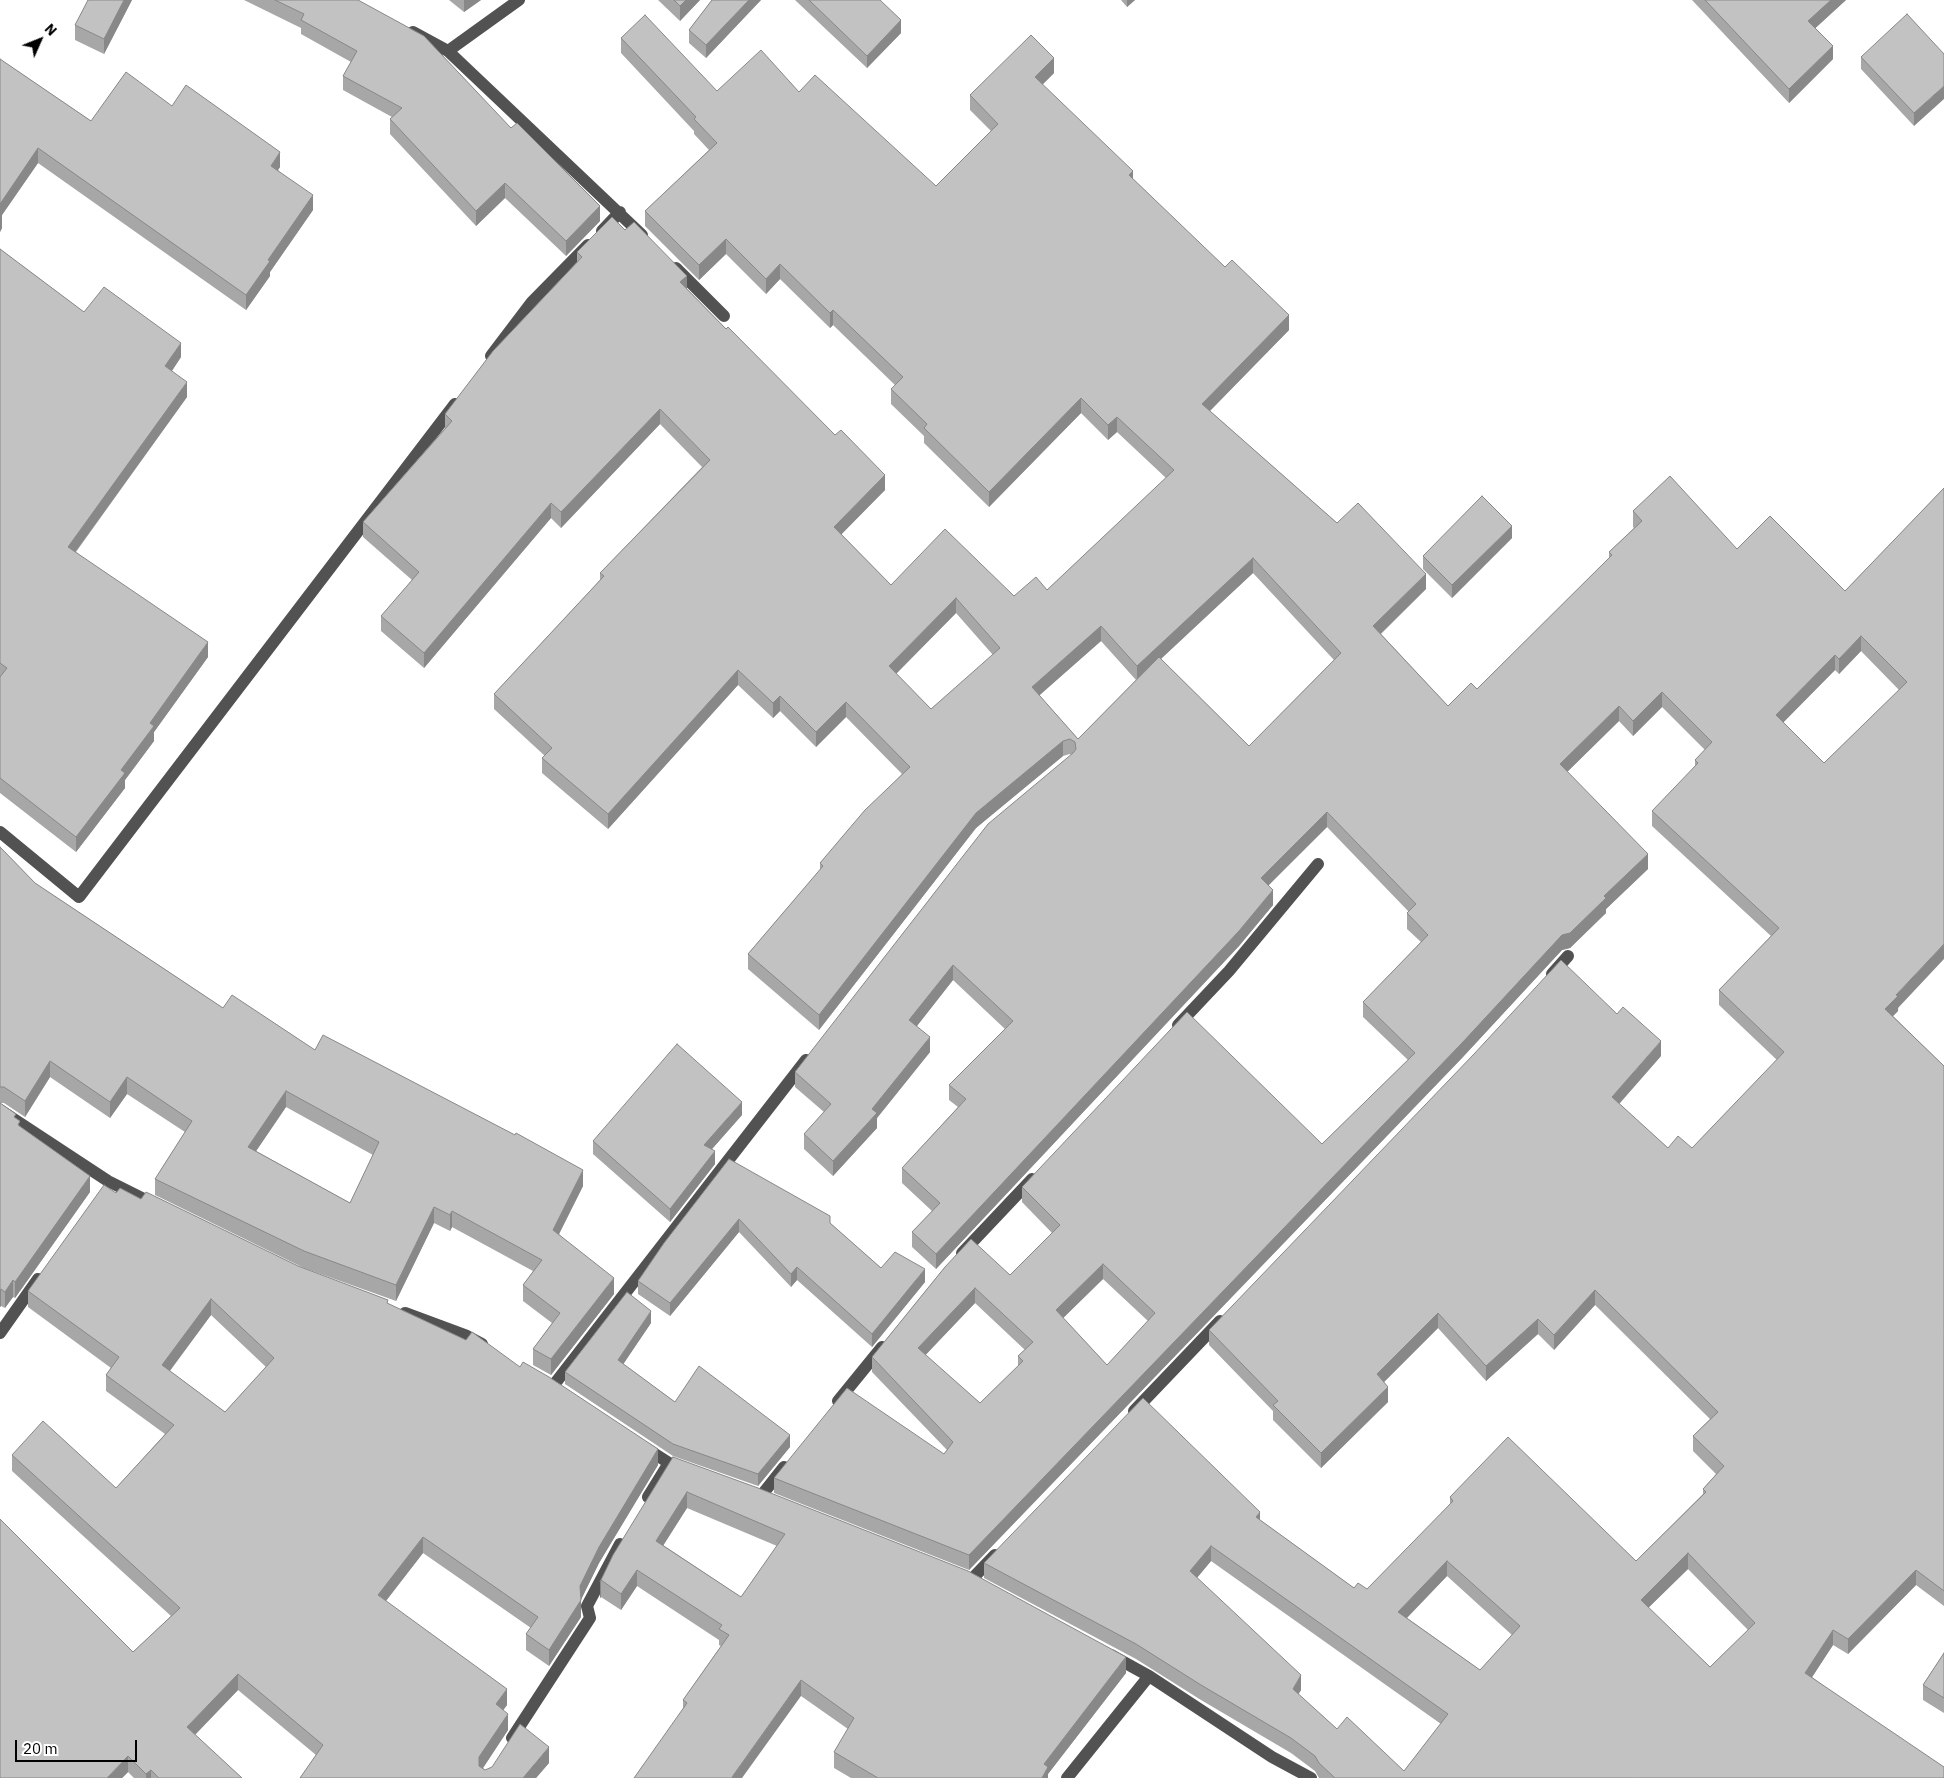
<!DOCTYPE html>
<style>
body{margin:0}
#map{position:relative;width:1944px;height:1778px;overflow:hidden;background:#fff;font-family:"IBM Plex Sans",sans-serif}
canvas{display:block}
.north{position:absolute;left:15px;top:15px;width:50px;height:50px;-webkit-text-stroke:4px #fff;paint-order:stroke;rotate:46deg;font-size:14px;font-weight:700;line-height:20px;text-align:center;color:#000}
.north::after{content:'';display:block;margin:auto;width:18px;height:22px;background:#000;clip-path:polygon(50% 0,100% 100%,50% 72%,0 100%)}
.scale{position:absolute;left:15px;top:1740px;width:122px;height:22px;box-sizing:border-box;border:2px solid #000;border-top:0;padding-left:6px;font-size:15px;line-height:18px;white-space:nowrap;color:#000;-webkit-text-stroke:4px #fff;paint-order:stroke}
</style>
<div id="map">
<canvas width="1944" height="1778"></canvas>
<div class="north">N</div>
<div class="scale">20 m</div>
</div>
<script>
const context = document.querySelector('canvas').getContext('2d');
context.lineJoin = 'round';
function toPath(rows) {
  const path = new Path2D();
  for (const r of rows) {
    path.moveTo(r[0], r[1]);
    for (let i = 2; i < r.length; i += 2) path.lineTo(r[i], r[i + 1]);
  }
  return path;
}
function strokePath(path, color, width, dash) {
  context.strokeStyle = color;
  context.lineWidth = width;
  context.lineCap = dash ? 'butt' : 'round';
  context.setLineDash(dash || []);
  context.stroke(path);
}
function fillPath(path, color) {
  context.fillStyle = color;
  context.fill(path, 'evenodd');
}
strokePath(toPath([
 [413,32,448,51,642,235],
 [448,51,519,0],
 [602,231,620,212],
 [676,268,724,316],
 [491,356,532,302,588,245],
 [0,832,79,897,455,404],
 [1552,974,1568,956],
 [1178,1025,1229,971,1318,864],
 [0,1110,108,1181,156,1205],
 [962,1253,1032,1179],
 [405,1313,467,1336,482,1344],
 [0,1333,38,1279],
 [553,1386,806,1060],
 [838,1401,882,1347],
 [1134,1411,1220,1321],
 [644,1447,669,1463,684,1468],
 [761,1496,784,1467],
 [648,1497,669,1463],
 [971,1580,995,1555],
 [1111,1655,1149,1676,1272,1757,1311,1778],
 [512,1738,590,1618,587,1606,620,1544],
 [1067,1778,1149,1676]
]), '#525252', 12);
fillPath(toPath([
 [132,0,104,54,75,40,75,25],
 [244,0,358,0,511,128,600,221,566,256,505,198,476,226,390,134,390,119,392,117,343,90,343,76,351,62,301,34,301,28],
 [449,0,481,0,464,12],
 [658,0,700,0,680,21],
 [712,0,761,0,706,58,689,43,689,30],
 [795,0,880,0,901,33,867,68],
 [1121,0,1135,0,1127,7],
 [1692,0,1846,0,1815,28,1833,59,1789,103],
 [621,38,717,91,799,92,936,186,991,131,970,110,970,95,1054,73,1042,85,1133,179,1289,330,1210,411,1337,523,1426,589,1381,634,1448,706,1477,689,1609,558,1609,552,1634,528,1633,527,1633,511,1737,549,1845,591,1944,488,1898,1011,1893,1016,1944,1066,1944,1606,1916,1585,1848,1654,1833,1645,1812,1677,1944,1778,1319,1778,1315,1771,1291,1753,1201,1700,1136,1659,984,1578,984,1563,1260,1520,1354,1588,1367,1589,1450,1505,1450,1497,1636,1561,1703,1494,1703,1489,1716,1474,1693,1451,1693,1436,1710,1419,1595,1305,1554,1350,1538,1334,1486,1381,1438,1328,1384,1382,1388,1402,1321,1468,1273,1420,1273,1411,1209,1345,1209,1330,1661,1056,1619,1104,1668,1148,1692,1148,1777,1060,1719,1005,1719,990,1771,936,1652,826,1652,811,1695,767,1695,760,1705,750,1662,707,1633,736,1619,721,1567,772,1648,869,1606,909,1606,913,1570,948,1562,950,1462,1058,969,1570,774,1493,774,1478,944,1454,947,1450,872,1372,872,1357,945,1267,1010,1275,1052,1233,1022,1202,1022,1187,1322,1144,1408,1060,1363,1017,1363,1002,1421,942,1407,929,1407,913,1409,912,1327,827,1268,885,1273,905,1239,946,936,1269,912,1247,912,1232,932,1211,902,1183,902,1168,958,1107,949,1100,949,1085,1005,1029,953,980,917,1026,930,1052,877,1118,877,1128,833,1176,804,1149,804,1134,824,1112,795,1087,795,1072,1071,755,1070,754,1063,756,976,828,819,1030,748,969,748,954,820,870,820,863,902,774,846,717,816,747,780,711,773,718,738,685,608,829,542,773,542,758,545,756,494,709,494,694,600,580,600,573,702,467,660,424,561,528,551,518,424,668,381,631,381,616,412,580,363,537,363,522,445,428,445,414,577,263,577,252,687,289,885,490,841,534,891,585,1014,596,1047,590,1166,478,1117,432,1108,440,1081,413,989,507,924,443,924,436,891,404,891,389,895,385,833,325,830,328,780,279,766,294,726,254,699,280,645,226,645,211,709,150,694,134,694,131,621,53],
 [1253,573,1334,660,1249,746,1161,659],
 [956,613,993,655,931,709,896,674],
 [1101,641,1136,680,1078,739,1039,695],
 [1861,651,1899,690,1824,763,1783,722,1835,670,1839,674],
 [1103,1279,1148,1321,1107,1365,1063,1318],
 [975,1303,1025,1350,1018,1356,1018,1366,980,1403,925,1355],
 [1211,1561,1441,1724,1404,1771,1337,1729,1298,1694,1301,1690,1197,1578],
 [1688,1569,1748,1630,1710,1667,1648,1608],
 [1447,1576,1512,1635,1480,1670,1407,1618],
 [1944,54,1914,126,1861,69,1861,57],
 [0,59,91,121,172,106,280,167,278,170,313,210,270,272,270,276,246,310,38,163,2,215,2,228,0,232],
 [0,249,84,312,181,357,172,371,187,397,76,552,208,657,154,732,154,741,125,780,125,788,76,852,0,793],
 [1512,538,1452,598,1423,569,1423,556],
 [0,847,35,883,223,1008,315,1050,583,1186,559,1234,614,1294,551,1375,533,1365,533,1349,552,1323,523,1301,523,1285,533,1271,452,1227,450,1231,434,1223,396,1301,304,1268,155,1195,155,1179,185,1132,127,1094,110,1118,50,1077,25,1117,4,1103,0,1103,16,1119,20,1127,90,1192,15,1298,13,1297,5,1308,1,1306,0,1307],
 [286,1107,373,1155,350,1203,256,1151],
 [742,1115,712,1149,715,1164,670,1222,593,1154,593,1141],
 [729,1159,830,1223,881,1268,925,1282,872,1347,797,1280,791,1287,739,1232,670,1316,638,1294,638,1281],
 [116,1193,141,1199,298,1266,388,1304,658,1465,599,1563,581,1599,581,1617,549,1666,526,1650,526,1634,531,1628,423,1553,386,1601,507,1705,503,1710,508,1730,483,1768,485,1770,549,1763,536,1778,300,1778,316,1755,238,1690,195,1735,242,1778,134,1778,128,1772,122,1778,133,1652,171,1616,12,1471,12,1455,116,1488,165,1434,106,1391,106,1375,111,1368,28,1307,28,1291],
 [211,1315,266,1367,225,1412,170,1371],
 [651,1323,623,1364,675,1402,790,1447,758,1486,673,1456,565,1384,565,1372],
 [673,1457,1126,1673,1048,1774,1048,1778,851,1778,834,1768,834,1752,848,1729,801,1696,683,1709,683,1700,721,1646,719,1645,719,1640,637,1586,621,1610,601,1597,600,1598,600,1582],
 [687,1508,777,1546,741,1597,663,1545],
 [1944,1653,1944,1713,1923,1700,1923,1685]
]), '#a7a7a7');
fillPath(toPath([
 [124,0,132,0,104,54,104,39],
 [464,0,481,0,464,12],
 [686,0,700,0,680,21,680,6],
 [749,0,761,0,706,58,706,45],
 [1127,0,1135,0,1127,7],
 [1831,0,1846,0,1808,35,1808,21],
 [901,20,901,33,867,68,867,56],
 [1833,46,1833,59,1789,103,1789,89],
 [1054,58,1054,73,1035,92,1035,77],
 [1944,86,1944,99,1914,126,1914,113],
 [38,148,38,163,2,215,2,228,0,232,0,204],
 [280,152,280,167,271,180,271,166],
 [1133,171,1133,186,1129,175],
 [505,183,505,198,476,226,476,211],
 [313,195,313,210,270,272,270,276,246,310,246,295,268,260],
 [600,206,600,221,566,256,566,241],
 [726,239,726,254,699,280,699,265],
 [780,264,780,279,766,294,766,279],
 [687,276,687,291,680,282],
 [833,310,833,325,830,328,830,313],
 [1289,315,1289,330,1202,419,1202,404],
 [181,343,181,357,165,381,165,366],
 [187,382,187,397,68,562,68,547],
 [1081,398,1081,413,989,507,989,492],
 [660,409,660,424,561,528,561,512],
 [1117,417,1117,432,1108,440,1108,425],
 [885,475,885,490,834,542,834,527],
 [551,503,551,518,424,668,424,653],
 [1512,526,1512,538,1452,598,1452,585],
 [1253,558,1253,573,1137,681,1137,666],
 [1426,574,1426,589,1373,641,1373,626],
 [956,598,956,613,889,681,889,666],
 [1101,626,1101,641,1032,702,1032,687],
 [1861,636,1861,651,1839,674,1839,659],
 [208,642,208,657,154,732,154,741,125,780,125,788,76,852,76,837,121,770,150,723],
 [1835,655,1835,670,1776,730,1776,715],
 [738,670,738,685,608,829,608,814],
 [1662,692,1662,707,1633,736,1633,721],
 [780,696,780,711,773,718,773,703],
 [846,702,846,717,816,747,816,732],
 [1619,706,1619,721,1560,779,1560,764],
 [1063,741,1063,756,976,828,819,1030,819,1015,976,813],
 [1327,812,1327,827,1261,893,1261,878],
 [1648,854,1648,869,1606,909,1606,913,1570,948,1562,950,1462,1058,969,1570,969,1555,1562,935],
 [1273,890,1273,905,1239,946,936,1269,936,1254],
 [1944,944,1944,959,1898,1008,1898,1011,1885,1024,1885,1009,1896,995],
 [953,965,953,980,909,1036,909,1020],
 [930,1037,930,1052,877,1118,877,1128,833,1176,833,1161,872,1109],
 [1661,1041,1661,1056,1612,1112,1612,1097],
 [50,1061,50,1077,25,1117,25,1101],
 [127,1077,127,1094,110,1118,110,1102],
 [286,1091,286,1107,248,1163,248,1147],
 [742,1102,742,1115,704,1158,704,1145],
 [715,1151,715,1164,670,1222,670,1209],
 [583,1170,583,1186,553,1246,553,1230],
 [90,1176,90,1192,15,1298,15,1282],
 [434,1207,434,1223,396,1301,396,1285],
 [452,1211,452,1227,450,1231,450,1215],
 [739,1219,739,1232,670,1316,670,1303],
 [1103,1264,1103,1279,1056,1325,1056,1310],
 [797,1267,797,1280,791,1287,791,1274],
 [925,1269,925,1282,872,1347,872,1334],
 [614,1278,614,1294,551,1375,551,1359],
 [13,1280,13,1297,5,1308,5,1292],
 [975,1288,975,1303,918,1363,918,1348],
 [1,1289,1,1306,0,1307,0,1291],
 [1595,1290,1595,1305,1554,1350,1554,1335],
 [211,1299,211,1315,162,1381,162,1365],
 [651,1311,651,1323,618,1372,618,1360],
 [1438,1313,1438,1328,1377,1389,1377,1374],
 [1538,1319,1538,1334,1486,1381,1486,1366],
 [1388,1387,1388,1402,1321,1468,1321,1453],
 [790,1435,790,1447,758,1486,758,1474],
 [658,1449,658,1465,599,1563,580,1602,580,1586,599,1547],
 [687,1492,687,1508,656,1557,656,1541],
 [1260,1512,1260,1527,1256,1517],
 [423,1537,423,1553,378,1611,378,1595],
 [1211,1546,1211,1561,1190,1586,1190,1571],
 [1688,1553,1688,1569,1641,1615,1641,1600],
 [1447,1561,1447,1576,1398,1627,1398,1612],
 [637,1570,637,1586,621,1610,621,1594],
 [1916,1570,1916,1585,1848,1654,1848,1639],
 [601,1580,601,1597,600,1598,600,1582],
 [581,1600,581,1617,549,1666,549,1650],
 [1833,1630,1833,1645,1805,1688,1805,1673],
 [1126,1657,1126,1673,1048,1774,1048,1778,1042,1778,1044,1764],
 [238,1674,238,1690,187,1743,187,1727],
 [1301,1675,1301,1690,1293,1704,1293,1689],
 [801,1680,801,1696,742,1778,732,1778,732,1777],
 [507,1689,507,1705,496,1720,496,1704],
 [508,1714,508,1730,479,1774,479,1757],
 [549,1747,549,1763,536,1778,523,1778],
 [128,1756,128,1772,122,1778,107,1778],
 [151,1770,151,1778,146,1778,146,1774]
]), '#888');
const building = toPath([
 [88,0,124,0,104,39,75,25,88,0],
 [275,0,358,0,424,36,511,128,517,123,600,206,566,241,505,183,476,211,390,119,402,108,343,76,357,51,301,20,304,14,275,0],
 [674,0,686,0,680,6,674,0],
 [712,0,749,0,706,45,689,30,712,0],
 [809,0,880,0,901,20,867,56,809,0],
 [1705,0,1831,0,1808,21,1833,46,1789,89,1705,0],
 [1907,14,1944,54,1944,86,1914,113,1861,57,1907,14],
 [645,15,717,91,761,50,799,92,815,75,936,186,998,124,970,95,1031,35,1054,58,1035,77,1133,171,1129,175,1225,267,1232,260,1289,315,1202,404,1337,523,1358,503,1426,574,1373,626,1448,706,1471,683,1477,689,1612,555,1609,552,1642,521,1633,511,1670,476,1737,549,1770,516,1845,591,1944,488,1944,944,1896,995,1898,996,1885,1009,1944,1066,1944,1591,1916,1570,1848,1639,1833,1630,1805,1673,1944,1767,1944,1778,1335,1778,1319,1763,1315,1756,1291,1738,1201,1685,1136,1644,984,1563,1143,1398,1260,1512,1256,1517,1354,1588,1358,1583,1367,1589,1453,1501,1450,1497,1508,1437,1636,1561,1706,1492,1703,1489,1724,1466,1693,1436,1718,1412,1595,1290,1554,1335,1538,1319,1486,1366,1438,1313,1377,1374,1388,1387,1321,1453,1273,1405,1278,1401,1209,1330,1474,1054,1561,960,1617,1014,1623,1007,1661,1041,1612,1097,1668,1148,1678,1136,1692,1148,1784,1052,1719,990,1779,928,1652,811,1698,763,1695,760,1712,742,1662,692,1633,721,1619,706,1560,764,1648,854,1604,896,1606,898,1570,933,1562,935,1462,1043,969,1555,774,1478,847,1388,944,1454,953,1442,872,1357,945,1267,971,1239,1010,1275,1060,1225,1022,1187,1187,1012,1322,1144,1415,1053,1363,1002,1428,935,1407,913,1416,904,1327,812,1261,878,1273,890,1239,931,936,1254,912,1232,940,1203,902,1168,966,1099,949,1085,1013,1021,953,965,909,1020,930,1037,872,1109,877,1113,833,1161,804,1134,831,1104,795,1072,988,824,1073,753,1076,749,1075,742,1070,739,1063,741,976,813,819,1015,748,954,823,866,820,863,865,810,910,767,846,702,816,732,780,696,773,703,738,670,608,814,542,758,552,748,494,694,604,576,600,573,710,460,660,409,561,512,551,503,424,653,381,616,419,572,363,522,452,421,445,414,493,351,582,257,577,252,612,217,625,230,634,222,687,276,680,282,726,329,728,327,835,435,841,430,885,475,834,527,891,585,945,529,1014,596,1036,577,1047,590,1174,470,1117,417,1108,425,1081,398,989,492,924,428,927,424,891,389,903,377,833,310,830,313,780,264,766,279,726,239,699,265,645,211,717,143,694,119,696,117,621,38,645,15],
 [1253,558,1341,653,1249,746,1159,657,1078,739,1032,687,1101,626,1137,666,1253,558],
 [956,598,1000,648,931,709,889,666,956,598],
 [1861,636,1907,682,1824,763,1776,715,1835,655,1839,659,1861,636],
 [1103,1264,1155,1313,1107,1365,1056,1310,1103,1264],
 [975,1288,1033,1342,1018,1356,1023,1361,980,1403,918,1348,975,1288],
 [1211,1546,1448,1714,1404,1771,1347,1717,1337,1729,1293,1689,1301,1675,1190,1571,1211,1546],
 [1688,1553,1755,1623,1710,1667,1641,1600,1688,1553],
 [1447,1561,1520,1626,1480,1670,1398,1612,1447,1561],
 [0,59,91,121,126,72,172,106,186,85,280,152,271,166,313,195,268,260,270,261,246,295,38,148,0,204,0,59],
 [0,249,84,312,104,287,181,343,165,366,187,382,68,547,208,642,150,723,154,726,121,770,125,773,76,837,0,778,0,677,7,668,0,663,0,249],
 [1482,496,1512,526,1452,585,1423,556,1482,496],
 [0,847,35,883,223,1008,232,995,315,1050,323,1035,515,1135,516,1133,583,1170,553,1230,614,1278,551,1359,533,1349,560,1313,523,1285,542,1260,452,1211,450,1215,434,1207,396,1285,304,1251,155,1179,192,1121,127,1077,110,1102,50,1061,25,1101,4,1087,0,1087,0,847],
 [286,1091,379,1142,350,1203,248,1147,286,1091],
 [677,1044,742,1102,704,1145,715,1151,670,1209,593,1141,677,1044],
 [0,1103,16,1114,14,1117,20,1121,18,1125,90,1176,15,1282,13,1280,5,1292,1,1289,0,1291,0,1103],
 [729,1159,830,1216,830,1223,881,1268,895,1252,925,1269,872,1334,797,1267,791,1274,739,1219,670,1303,638,1281,664,1243,729,1159],
 [104,1185,116,1193,120,1188,141,1199,146,1192,298,1266,388,1300,387,1303,466,1340,472,1332,520,1367,523,1362,549,1377,658,1449,599,1547,580,1586,581,1600,549,1650,526,1634,538,1617,423,1537,378,1595,507,1689,496,1704,508,1714,479,1757,479,1766,485,1770,492,1767,520,1724,549,1747,523,1778,300,1778,323,1745,238,1674,187,1727,242,1778,159,1778,151,1770,146,1774,128,1756,107,1778,0,1778,0,1519,133,1652,180,1608,12,1455,43,1421,116,1488,174,1425,106,1375,119,1357,28,1291,104,1185],
 [211,1299,274,1358,225,1412,162,1365,211,1299],
 [627,1292,651,1311,618,1360,675,1402,699,1366,790,1435,758,1474,673,1444,565,1372,627,1292],
 [673,1457,758,1488,968,1571,1126,1657,1044,1764,1048,1767,1042,1778,878,1778,834,1752,854,1718,801,1680,732,1777,734,1778,634,1778,687,1703,683,1700,729,1635,719,1629,722,1625,637,1570,621,1594,601,1580,600,1582,613,1555,673,1457],
 [687,1492,785,1534,741,1597,656,1541,687,1492],
 [1944,1653,1944,1698,1923,1685,1944,1653]
]);
fillPath(building, '#c2c2c2');
strokePath(building, '#888', 1);
</script>
